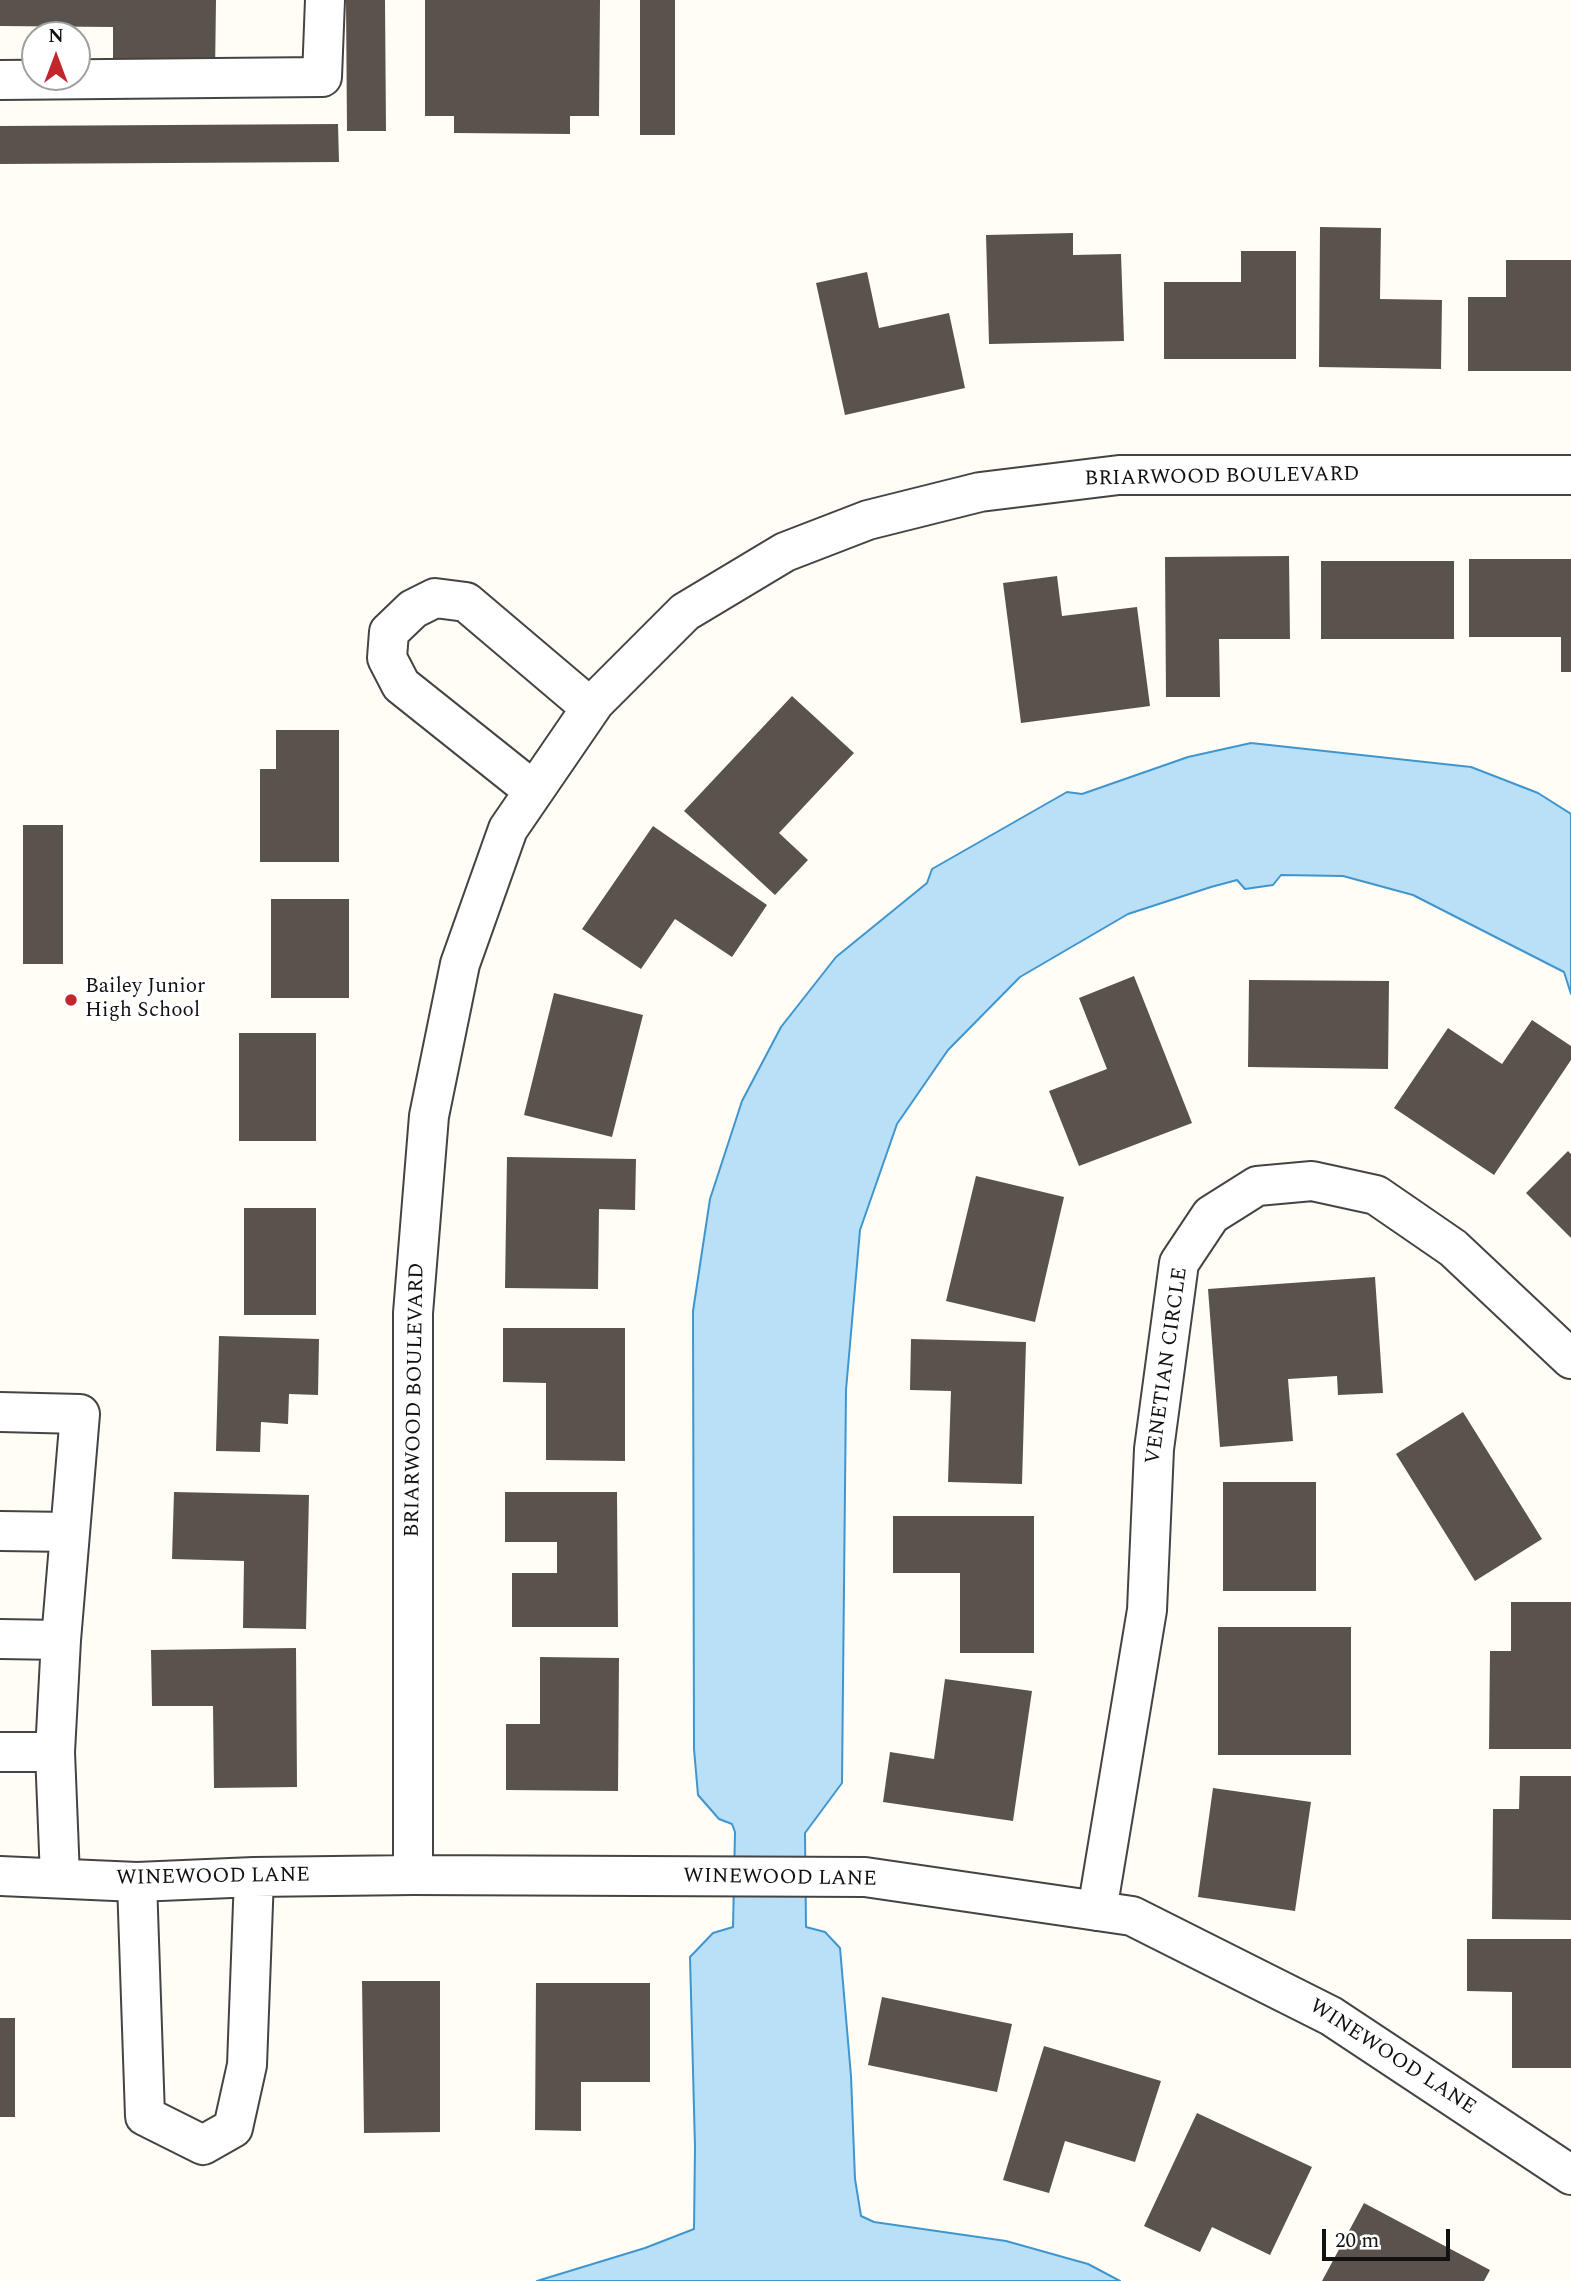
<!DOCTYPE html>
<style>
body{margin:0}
#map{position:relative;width:1571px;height:2281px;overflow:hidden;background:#fffdf5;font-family:Spectral,serif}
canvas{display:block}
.north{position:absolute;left:21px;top:21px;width:70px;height:70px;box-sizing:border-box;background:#fff;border:2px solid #a0a0a0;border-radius:50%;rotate:0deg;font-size:19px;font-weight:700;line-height:28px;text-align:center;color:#111}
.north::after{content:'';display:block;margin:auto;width:24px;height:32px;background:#c4262e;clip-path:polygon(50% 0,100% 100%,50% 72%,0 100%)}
.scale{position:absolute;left:1322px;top:2229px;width:128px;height:32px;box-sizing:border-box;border:4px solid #111;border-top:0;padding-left:9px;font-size:21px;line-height:24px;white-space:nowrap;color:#111;-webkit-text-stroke:5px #fff;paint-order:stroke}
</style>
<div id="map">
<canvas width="1571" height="2281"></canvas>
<div class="north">N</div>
<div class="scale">20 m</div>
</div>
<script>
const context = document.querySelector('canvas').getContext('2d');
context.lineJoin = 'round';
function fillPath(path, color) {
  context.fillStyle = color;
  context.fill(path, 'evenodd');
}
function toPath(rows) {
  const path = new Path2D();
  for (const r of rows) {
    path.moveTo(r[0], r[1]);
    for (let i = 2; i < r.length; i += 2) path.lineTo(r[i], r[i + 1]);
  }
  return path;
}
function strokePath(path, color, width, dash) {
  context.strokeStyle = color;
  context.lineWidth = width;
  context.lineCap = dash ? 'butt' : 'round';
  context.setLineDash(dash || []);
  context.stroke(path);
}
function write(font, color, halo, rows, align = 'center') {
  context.font = font + ' Spectral,serif';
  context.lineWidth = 7;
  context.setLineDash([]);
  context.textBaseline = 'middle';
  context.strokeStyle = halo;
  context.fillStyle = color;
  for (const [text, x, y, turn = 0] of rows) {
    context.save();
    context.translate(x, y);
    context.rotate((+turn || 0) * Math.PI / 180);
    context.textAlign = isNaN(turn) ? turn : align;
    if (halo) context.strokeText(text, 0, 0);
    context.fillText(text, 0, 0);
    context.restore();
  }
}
const water = toPath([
 [1251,743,1471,767,1538,793,1571,814,1571,994,1564,972,1413,895,1343,876,1281,875,1273,885,1245,889,1237,880,1211,887,1128,914,1020,977,948,1050,897,1124,860,1230,846,1390,842,1783,805,1833,806,1927,825,1932,840,1948,851,2076,855,2179,861,2216,874,2222,1006,2241,1088,2264,1120,2281,537,2281,645,2248,694,2229,695,2147,690,1957,713,1933,733,1927,735,1832,732,1824,719,1819,698,1795,694,1749,693,1311,710,1199,742,1101,781,1027,836,957,927,883,932,869,1067,792,1082,794,1188,757,1251,743]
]);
fillPath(water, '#b9e0f7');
strokePath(water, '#3f96cf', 2);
fillPath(toPath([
 [0,0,216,0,215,73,113,72,113,27,0,26],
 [346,0,385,0,386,131,347,131],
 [425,0,600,0,599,116,570,116,570,134,454,133,454,116,425,116],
 [640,0,675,0,675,135,640,135],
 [338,124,339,162,0,164,0,126],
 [1320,227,1381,228,1380,299,1442,300,1441,369,1319,367],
 [1073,233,1073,255,1121,254,1124,341,989,344,986,235],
 [1241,251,1296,251,1296,359,1164,359,1164,282,1241,282],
 [1506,260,1571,260,1571,371,1468,371,1468,297,1506,297],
 [867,272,879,328,949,313,965,388,845,415,816,283],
 [1289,556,1290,639,1219,639,1220,697,1166,697,1165,557],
 [1469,559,1571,559,1571,672,1561,672,1561,637,1469,637],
 [1321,561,1454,561,1454,639,1321,639],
 [1057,576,1062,616,1137,607,1150,706,1021,723,1003,583],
 [792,696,854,753,779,833,808,860,775,895,684,811],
 [276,730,339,730,339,862,260,862,260,769,276,769],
 [23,825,63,825,63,964,23,964],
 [653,826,767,905,732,957,675,919,641,969,582,929],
 [271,899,349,899,349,998,271,998],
 [1134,976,1192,1123,1079,1166,1049,1091,1107,1069,1079,998],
 [1249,980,1389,981,1388,1069,1248,1067],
 [554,993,643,1015,612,1137,524,1115],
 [1532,1020,1571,1046,1571,1060,1494,1175,1394,1108,1448,1028,1502,1064],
 [239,1033,316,1033,316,1141,239,1141],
 [1568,1151,1571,1154,1571,1238,1526,1193],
 [507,1157,636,1159,635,1210,599,1209,598,1289,505,1288],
 [976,1176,1064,1197,1035,1322,946,1301],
 [244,1208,316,1208,316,1315,244,1315],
 [1375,1277,1383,1393,1338,1395,1337,1376,1288,1379,1293,1441,1220,1447,1208,1289],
 [503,1328,625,1328,625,1461,546,1460,546,1383,503,1382],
 [219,1336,319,1339,318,1395,289,1394,288,1424,261,1422,260,1452,216,1451],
 [911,1339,1026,1342,1022,1484,948,1482,951,1391,910,1390],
 [1463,1412,1542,1539,1475,1581,1396,1454],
 [1223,1482,1316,1482,1316,1591,1223,1591],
 [174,1492,309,1495,306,1629,243,1628,244,1561,172,1559],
 [505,1492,617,1492,618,1627,512,1627,512,1573,557,1573,557,1542,505,1542],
 [893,1516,1034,1516,1034,1653,960,1653,960,1573,893,1573],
 [1511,1602,1571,1602,1571,1749,1489,1749,1490,1651,1511,1651],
 [1218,1627,1351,1627,1351,1755,1218,1755],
 [296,1648,297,1787,214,1788,213,1706,152,1706,151,1650],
 [540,1657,619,1658,618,1791,506,1790,506,1724,540,1724],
 [945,1679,1032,1691,1013,1821,883,1802,890,1752,934,1759],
 [1520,1776,1571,1776,1571,1920,1492,1919,1493,1809,1519,1809],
 [1213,1788,1311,1802,1295,1911,1198,1897],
 [1467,1939,1571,1939,1571,2068,1512,2068,1512,1992,1467,1991],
 [362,1981,440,1981,440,2132,364,2133],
 [536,1983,650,1983,650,2082,581,2082,581,2131,535,2130],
 [882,1997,1012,2024,997,2092,868,2065],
 [0,2018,15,2018,15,2117,0,2117],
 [1044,2046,1161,2081,1135,2162,1065,2141,1049,2193,1003,2180],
 [1197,2113,1312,2167,1270,2255,1212,2227,1200,2252,1144,2226],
 [1364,2203,1490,2270,1484,2281,1322,2281]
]), '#5a524d');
const minor = toPath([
 [0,80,322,77,325,0],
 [534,791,401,685,387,658,389,632,413,609,435,598,466,602,591,708],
 [0,1412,80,1414,61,1640,55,1752,60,1877],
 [0,1531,70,1532],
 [0,1639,61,1640],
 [0,1752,55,1752],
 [413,1875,413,1313,429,1116,460,964,508,829,595,702,685,612,785,552,868,520,980,492,1119,475,1571,475],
 [0,1876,137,1882,254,1877,413,1875,865,1877,1132,1916,1331,2016,1571,2175],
 [137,1882,145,2116,203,2145,233,2128,247,2065,254,1877],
 [1097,1911,1147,1610,1154,1449,1179,1263,1211,1215,1257,1186,1312,1181,1376,1195,1453,1248,1571,1359]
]);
strokePath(minor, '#444', 42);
strokePath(minor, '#fff', 38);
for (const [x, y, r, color] of [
 [71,1000,7,"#c4262e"]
]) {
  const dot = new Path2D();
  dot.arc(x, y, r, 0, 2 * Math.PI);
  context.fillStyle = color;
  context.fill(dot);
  strokePath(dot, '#fff', 2.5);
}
write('21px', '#111', '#fff', [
 ["BRIARWOOD BOULEVARD",1222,478,-1],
 ["VENETIAN CIRCLE",1168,1366,-82],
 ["BRIARWOOD BOULEVARD",416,1400,-89],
 ["WINEWOOD LANE",213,1878,-1],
 ["WINEWOOD LANE",780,1879,1],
 ["WINEWOOD LANE",1392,2058,33]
]);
write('21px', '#111', '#fff', [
 ["Bailey Junior",85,988],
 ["High School",85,1012]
], 'left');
</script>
